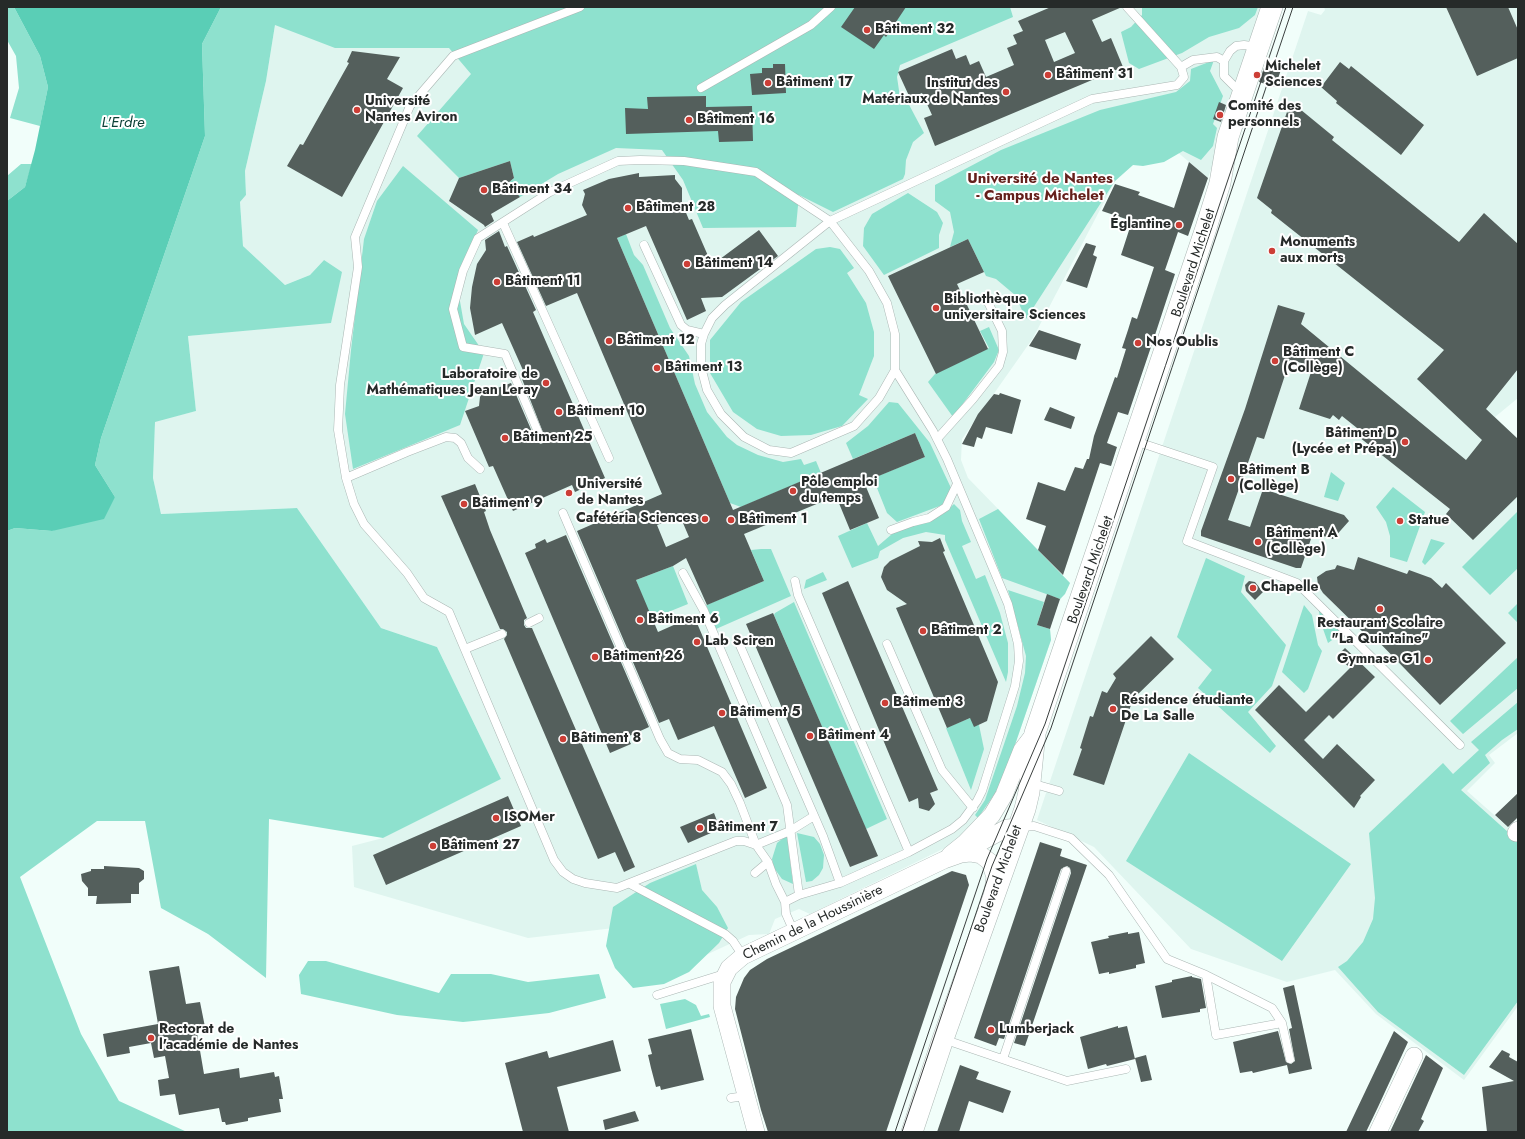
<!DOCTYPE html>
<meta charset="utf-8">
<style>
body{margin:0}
#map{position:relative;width:1525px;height:1139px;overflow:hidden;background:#f1fefa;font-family:Jost,sans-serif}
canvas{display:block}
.frame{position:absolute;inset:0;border:8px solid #262a29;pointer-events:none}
</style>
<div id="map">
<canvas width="1525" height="1139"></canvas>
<div class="frame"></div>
</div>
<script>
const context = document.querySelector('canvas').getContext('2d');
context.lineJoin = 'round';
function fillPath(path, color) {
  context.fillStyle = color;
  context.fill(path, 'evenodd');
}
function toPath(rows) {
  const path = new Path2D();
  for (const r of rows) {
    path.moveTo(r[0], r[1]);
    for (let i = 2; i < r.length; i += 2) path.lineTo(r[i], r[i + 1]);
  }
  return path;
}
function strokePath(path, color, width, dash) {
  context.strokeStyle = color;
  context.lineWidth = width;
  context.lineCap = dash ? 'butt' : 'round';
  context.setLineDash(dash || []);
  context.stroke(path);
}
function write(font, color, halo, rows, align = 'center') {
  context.font = font + ' Jost,sans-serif';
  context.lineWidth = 4;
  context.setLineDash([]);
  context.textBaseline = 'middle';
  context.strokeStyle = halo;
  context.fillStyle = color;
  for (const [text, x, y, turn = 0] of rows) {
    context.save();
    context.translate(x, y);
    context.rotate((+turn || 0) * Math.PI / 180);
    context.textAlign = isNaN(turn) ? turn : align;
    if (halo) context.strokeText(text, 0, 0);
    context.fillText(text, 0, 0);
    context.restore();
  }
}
fillPath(toPath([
 [280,7,1265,7,1208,178,1162,139,1115,181,1033,338,962,439,961,460,968,478,1070,583,1057,606,1050,629,1051,640,1006,771,988,806,963,835,949,846,810,914,799,909,775,919,769,934,749,935,708,954,658,971,614,928,528,938,354,887,352,846,383,838,501,779,437,647,381,628,297,508,161,514,153,478,155,421,196,411,188,336,331,322,324,260,310,275,285,285,243,246,240,202,246,195,245,171,266,81,275,25],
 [1324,7,1518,7,1518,398,1495,417,1518,439,1518,733,1489,755,1495,763,1467,791,1518,836,1518,1006,1464,1080,1376,1014,1335,970,1287,982,1191,949,1094,847,1037,820,1308,11,1321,15,1325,10]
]), '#dff5ef');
fillPath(toPath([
 [7,7,14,7,40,56,48,87,40,126,10,118,19,88,16,56,7,40],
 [221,7,1010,7,1013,17,900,65,897,77,901,104,906,99,924,133,913,142,906,160,905,174,903,179,833,212,799,195,796,227,703,228,683,180,662,150,616,148,558,174,520,197,508,183,514,178,510,161,459,178,417,136,471,74,449,48,335,48,275,25,266,81,245,171,246,195,240,202,243,246,285,285,310,275,324,260,342,272,331,323,188,336,196,411,155,422,153,478,161,514,297,508,381,628,437,647,501,779,383,838,269,819,266,978,208,934,161,908,145,821,97,821,20,877,81,1034,119,1101,187,1132,7,1132,7,531,15,528,52,531,115,497,95,465,101,438,205,136,202,44],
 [1142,7,1258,7,1255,15,1239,28,1209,37,1182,53,1139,69,1129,63,1121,32,1131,27,1142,15],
 [1214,60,1210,71,1223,96,1213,124,1217,128,1213,146,1201,160,1183,151,1164,162,1143,166,1133,165,1115,181,1026,319,1015,295,996,279,986,276,968,239,950,247,954,232,950,212,935,201,935,185,1001,150,1100,110,1176,92,1190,81,1191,69],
 [21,164,32,164,25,187,7,201,7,176],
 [403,166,478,230,461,269,458,290,464,324,484,353,460,425,353,469,345,414,351,350,364,239,377,201],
 [908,193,937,212,943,223,939,235,939,248,884,275,863,246,864,228,872,214],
 [626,234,634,255,643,265,670,328,689,356,695,384,707,412,727,437,737,445,758,455,783,462,801,459,804,465,816,461,821,473,741,507,730,503,617,238],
 [830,247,840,249,854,268,847,273,866,303,874,332,874,356,859,395,868,399,842,426,811,435,781,436,757,429,733,412,710,373,710,340,741,302,816,249],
 [989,327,999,350,994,362,953,417,928,382,935,374,989,348,980,331],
 [889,402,898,403,930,443,951,488,945,504,897,522,887,513,873,478,925,457,915,433,853,459,846,443,868,426],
 [1331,472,1345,483,1338,501,1324,497],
 [1393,487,1425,512,1407,562,1390,557,1390,536,1386,522,1376,507],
 [954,504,960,510,962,521,971,542,962,546,976,579,985,575,1000,613,1008,643,1008,672,1006,682,945,540,945,535,926,532,903,538,880,551,878,558,852,568,838,536,867,523,878,546,892,534,909,525,931,520,943,514],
 [998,509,1070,583,1065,594,1060,599,1002,578,979,519],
 [1518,511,1518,568,1490,595,1462,567],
 [1431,539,1445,543,1425,565,1422,562],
 [761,549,771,549,791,596,716,629,706,605,764,581,751,550],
 [1206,558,1245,576,1241,592,1286,645,1272,686,1248,712,1276,746,1270,753,1198,688,1212,670,1177,637],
 [673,566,688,604,651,619,636,580],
 [823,572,827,580,804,589,806,580],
 [1008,590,1044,602,1037,625,1050,629,1051,640,1006,771,998,789,978,818,975,815,985,800,1017,706,1025,673,1026,656],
 [794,602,887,819,866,829,774,615,775,613],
 [1518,603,1518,623,1508,613],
 [1304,605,1312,615,1318,645,1322,651,1308,689,1304,693,1282,672],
 [1318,607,1342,633,1328,643,1322,626],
 [1518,657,1518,688,1463,734,1450,721],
 [1518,702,1518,729,1502,740,1485,755,1490,763,1461,790,1518,841,1518,1001,1464,1075,1378,1012,1338,967,1347,961,1363,942,1373,919,1375,898,1369,833,1443,763,1453,774,1479,750,1471,742],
 [970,718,979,725,984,749,971,790,946,728],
 [1189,753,1351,864,1282,961,1126,861],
 [797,833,814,837,820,844,824,855,823,868,819,875,812,881,806,882],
 [787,835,793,884,782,879,774,868,772,859,777,843],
 [696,864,702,890,717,907,728,928,719,943,689,972,664,984,633,988,615,968,606,946,613,907,650,883],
 [308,961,326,961,439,993,451,974,491,974,528,982,599,974,606,998,549,1013,504,1018,463,1022,397,1015,301,994,299,975],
 [685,999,696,1005,701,1016,709,1014,710,1017,666,1029,660,1004]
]), '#8ee1ce');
fillPath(toPath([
 [14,7,221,7,202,44,205,136,101,438,95,465,115,497,104,519,52,531,15,528,7,531,7,201,25,187,35,150,48,87,40,56]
]), '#5aceb6');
fillPath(toPath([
 [855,7,906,7,886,37,884,35,874,49,841,27],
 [1051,7,1122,7,1092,20,1102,42,1111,38,1123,67,935,146,924,118,932,115,922,93,910,98,898,72,952,49,956,59,966,55,970,65,979,61,986,77,1014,65,1007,48,1017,44,1013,35,1023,31,1018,21],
 [1065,32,1075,53,1054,62,1045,40],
 [1446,7,1508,7,1518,30,1518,58,1477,76],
 [352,51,400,57,387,79,403,88,342,197,287,166,300,144,303,145,349,63,347,62],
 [1266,62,1282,67,1275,87,1259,82],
 [1340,62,1349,69,1351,66,1424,125,1401,155,1336,103,1337,101,1321,87],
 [773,64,785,64,786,93,752,95,750,74,762,73,762,68,773,68],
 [706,96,706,107,752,106,753,141,719,142,718,131,626,134,625,108,648,109,647,97],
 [1219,102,1226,105,1221,122,1213,119],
 [1295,105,1334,137,1332,140,1459,242,1484,213,1518,244,1518,369,1486,409,1518,439,1518,496,1473,540,1446,514,1450,509,1359,437,1362,432,1342,416,1339,420,1333,415,1330,419,1299,409,1313,366,1290,360,1264,439,1257,437,1228,520,1250,527,1263,489,1344,515,1349,521,1333,539,1313,533,1301,568,1296,568,1201,536,1201,531,1245,409,1278,305,1305,313,1301,324,1466,460,1482,440,1417,379,1444,350,1271,213,1272,210,1257,198,1287,112,1288,113],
 [510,161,514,178,508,183,520,197,491,214,494,221,485,227,484,225,449,201,459,178],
 [1189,162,1208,178,1188,236,1178,232,1165,270,1175,274,1154,338,1128,415,1118,412,1107,443,1117,447,1111,466,1100,463,1063,575,1038,550,1046,526,1026,519,1038,482,1065,491,1075,467,1083,469,1087,459,1089,459,1094,436,1115,377,1117,378,1126,349,1122,348,1128,330,1132,317,1137,319,1154,267,1121,255,1132,221,1102,211,1115,184,1140,192,1138,195,1174,208],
 [639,173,639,177,675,175,675,179,682,188,682,203,689,220,692,219,712,265,759,230,778,256,722,297,701,298,706,311,687,320,646,226,617,238,733,510,915,433,925,457,864,482,879,518,850,530,836,496,744,534,764,581,707,605,686,558,673,566,636,580,658,632,694,616,767,788,745,798,714,726,678,740,669,719,659,723,577,531,662,494,577,293,546,306,517,242,533,235,534,237,587,215,582,205,585,194,583,190,609,179],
 [680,516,689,537,666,547,657,525],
 [499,231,505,247,507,246,536,310,533,312,605,478,575,492,572,485,513,511,493,466,489,467,465,411,479,406,480,397,484,390,489,391,511,383,536,441,541,444,546,440,522,379,526,377,502,323,475,335,470,308,472,287,477,264,486,250,485,240],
 [968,239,984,272,957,284,988,349,936,374,888,276],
 [1086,243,1096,246,1093,255,1097,257,1087,288,1066,281],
 [1039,330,1081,344,1076,360,1029,346],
 [1000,393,1021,400,1012,434,986,427,982,439,977,437,974,447,962,444,978,414,994,394,999,395],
 [1050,407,1075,417,1071,429,1044,420],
 [475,484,486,511,484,512,490,530,527,618,524,620,524,625,526,628,532,628,635,867,624,872,615,852,598,859,504,639,507,635,507,632,503,629,500,629,441,496],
 [566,535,649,727,627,737,631,744,610,753,525,553,536,548,535,544,545,539,547,543],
 [940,538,945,551,943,552,998,682,987,721,974,727,970,718,947,728,896,608,907,604,887,590,881,577,884,567,890,561,920,546,918,541,932,542],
 [1358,557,1407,574,1409,570,1431,578,1442,588,1446,583,1506,643,1440,705,1373,636,1370,639,1323,593,1318,585,1317,577,1326,571,1335,569,1337,565,1354,570],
 [848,581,938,790,930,793,935,804,929,811,919,808,918,798,909,802,822,593],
 [1249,581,1255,582,1263,592,1255,600,1246,591,1245,585],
 [1047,594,1060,599,1050,629,1037,625],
 [773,613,878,856,850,867,746,624],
 [1151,636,1174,659,1133,699,1104,785,1073,775,1082,749,1080,748,1090,716,1093,717,1102,691,1107,693,1116,678,1113,674],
 [1345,648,1375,677,1333,719,1329,715,1304,740,1323,759,1337,744,1375,780,1360,796,1361,797,1354,808,1255,710,1279,685,1306,712,1350,668,1337,656],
 [1518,793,1518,817,1508,827,1495,815],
 [508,796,521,826,386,885,373,855],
 [714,813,720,829,688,843,680,827],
 [1040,842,1062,849,1060,856,1087,865,1025,1046,1014,1043,1071,873,1070,868,1067,866,1061,869,1004,1039,999,1038,996,1046,974,1038],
 [104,866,139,868,144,871,144,879,139,883,139,894,131,894,131,903,96,904,97,896,88,896,88,888,82,881,81,874,91,871,91,869,104,869],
 [952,871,966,875,969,885,886,1132,768,1132,761,1110,735,1009,736,997,744,978,750,970,767,959],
 [1128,932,1128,934,1139,932,1145,963,1136,965,1136,968,1109,974,1109,972,1099,974,1091,942,1109,938,1108,936],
 [179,966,186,1004,200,1002,206,1032,197,1033,204,1074,239,1068,240,1078,274,1072,275,1077,279,1076,283,1099,279,1099,281,1112,248,1118,248,1121,226,1125,225,1122,222,1122,219,1108,179,1115,175,1094,160,1096,158,1080,169,1078,165,1056,154,1058,151,1043,129,1047,130,1053,107,1057,103,1034,158,1024,149,971],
 [1192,976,1192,977,1201,979,1206,1008,1200,1009,1200,1012,1162,1018,1155,986,1172,982,1172,980],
 [1294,985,1312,1069,1289,1074,1287,1065,1253,1073,1252,1071,1240,1073,1233,1042,1278,1031,1286,1062,1291,1064,1295,1061,1289,1029,1292,1028,1283,988],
 [1118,1026,1118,1028,1127,1026,1135,1059,1107,1066,1106,1064,1088,1069,1080,1037],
 [691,1029,704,1080,661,1090,660,1086,656,1087,651,1068,648,1055,652,1054,648,1039],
 [1394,1031,1408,1042,1378,1107,1366,1132,1346,1132],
 [613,1040,621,1071,557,1087,569,1132,523,1132,505,1063,547,1051,549,1058],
 [1502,1050,1510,1054,1509,1057,1518,1062,1518,1132,1487,1132,1482,1087,1514,1081,1489,1067],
 [1146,1055,1152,1080,1141,1082,1135,1058],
 [1426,1055,1443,1068,1421,1119,1424,1121,1418,1132,1390,1132],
 [960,1065,979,1072,976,1079,1011,1091,1003,1113,969,1101,959,1132,937,1132],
 [635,1111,639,1121,605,1130,603,1120]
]), '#545f5c');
const service = toPath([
 [580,7,453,56,410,106,355,237,358,267,340,385,339,409,338,430,346,478,354,504,364,524,407,573,424,598,449,612,554,860,563,872,573,879,585,883,617,888,736,841,744,841,756,845,768,862,776,884,785,902,786,914,794,932],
 [1181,67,1193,60,1217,57,1224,61],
 [701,88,811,25,831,7],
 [1244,90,1235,87,1224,76,1224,61,1230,51,1236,46,1244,45,1258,47],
 [503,223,609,458],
 [644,245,681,325,687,330,704,334],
 [541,439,505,354,463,347,453,309,463,271,478,238,550,192,618,161,640,160,684,161,756,172,830,221,725,305,712,318,704,334,701,344,701,367,707,390,721,414,744,437,769,450,791,453,854,426,879,398,895,370],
 [937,439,973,399,999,366,1003,352,1002,331,986,298],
 [1135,441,1213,467,1187,541,1297,583,1460,745],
 [346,478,407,452,446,437,455,438,461,443,468,458,480,469],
 [563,513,660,739,668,753,680,759,698,760,722,772,731,784,740,803,756,845,790,831,814,816],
 [891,530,913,522,929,518,946,507,957,484],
 [683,573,704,611,787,805,799,895],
 [795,581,798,595,909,852],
 [529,623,539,618],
 [738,641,823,836,840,883],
 [887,644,942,770,973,808],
 [465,649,502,634],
 [1031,783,1059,791],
 [1020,827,1034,826,1071,838,1109,875,1167,959,1206,975,1216,1035,1282,1023,1272,1008,1206,975],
 [755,873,768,862],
 [630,884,725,934,733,941,743,956],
 [785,902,799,895,840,883,909,852,952,829,963,820,977,801,982,791,1015,686,1019,661,1018,644,1008,604,947,459,933,431,895,370,895,334,887,303,869,271,830,221,1092,99,1177,85,1184,77,1181,67,1127,7],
 [657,995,724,974],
 [1282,1023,1290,1059],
 [943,1039,1067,1081,1126,1069],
 [1003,1059,1066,871],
 [731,1098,745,1096]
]);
const minor = toPath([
 [1516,833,1518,830],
 [968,849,1007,828,1019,827],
 [950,855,965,843,992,815,1004,795,1022,750,1035,733],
 [756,1132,722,1006,722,982,729,968,743,956,944,860,961,854,970,853,981,855,990,862,995,877,993,891],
 [1378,1132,1414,1056]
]);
const tertiary = toPath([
 [912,1132,943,1039,1025,809,1029,792,1035,733,1206,228,1220,183,1228,137,1272,7]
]);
strokePath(service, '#abb7b4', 9);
strokePath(minor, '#abb7b4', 18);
strokePath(tertiary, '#abb7b4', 22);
strokePath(service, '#fff', 8);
strokePath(minor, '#fff', 17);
strokePath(tertiary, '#fff', 21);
strokePath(toPath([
 [895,1132,987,859,1045,724,1286,7],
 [902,1132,992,866,1051,728,1293,7]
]), '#3a3f3e', 1);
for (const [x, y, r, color] of [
 [867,30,4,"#cc3e36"],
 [1048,75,4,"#cc3e36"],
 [1257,75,4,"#cc3e36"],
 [768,83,4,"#cc3e36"],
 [1006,92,4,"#cc3e36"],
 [357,110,4,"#cc3e36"],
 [1220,115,4,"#cc3e36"],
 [689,120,4,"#cc3e36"],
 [484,190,4,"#cc3e36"],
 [628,208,4,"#cc3e36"],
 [1179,225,4,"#cc3e36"],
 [1272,251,4,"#cc3e36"],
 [687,264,4,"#cc3e36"],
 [497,282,4,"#cc3e36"],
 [936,308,4,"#cc3e36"],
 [609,341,4,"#cc3e36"],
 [1138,343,4,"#cc3e36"],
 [1275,361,4,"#cc3e36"],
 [657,368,4,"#cc3e36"],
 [546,383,4,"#cc3e36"],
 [559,412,4,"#cc3e36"],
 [505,438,4,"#cc3e36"],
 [1405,442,4,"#cc3e36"],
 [1231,479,4,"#cc3e36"],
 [793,491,4,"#cc3e36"],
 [569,493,4,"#cc3e36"],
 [464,504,4,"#cc3e36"],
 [705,519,4,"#cc3e36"],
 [731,520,4,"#cc3e36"],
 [1400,521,4,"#cc3e36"],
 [1258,542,4,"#cc3e36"],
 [1253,588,4,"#cc3e36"],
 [1380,609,4,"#cc3e36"],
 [640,620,4,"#cc3e36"],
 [923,631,4,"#cc3e36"],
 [697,642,4,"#cc3e36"],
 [595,657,4,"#cc3e36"],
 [1428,660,4,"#cc3e36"],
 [885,703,4,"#cc3e36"],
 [1113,709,4,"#cc3e36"],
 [722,713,4,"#cc3e36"],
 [810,736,4,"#cc3e36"],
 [563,739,4,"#cc3e36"],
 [496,818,4,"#cc3e36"],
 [700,828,4,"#cc3e36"],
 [433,846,4,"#cc3e36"],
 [991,1030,4,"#cc3e36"],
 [151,1038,4,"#cc3e36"]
]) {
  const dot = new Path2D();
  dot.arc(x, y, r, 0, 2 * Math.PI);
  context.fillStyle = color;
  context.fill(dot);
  strokePath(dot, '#fff', 1.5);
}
write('bold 14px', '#262a29', '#fff', [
 ["Bâtiment 32",875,30],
 ["Michelet",1265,67],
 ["Sciences",1265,83],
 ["Bâtiment 31",1056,75],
 ["Bâtiment 17",776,83],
 ["Institut des",998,84,"right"],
 ["Matériaux de Nantes",998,100,"right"],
 ["Université",365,102],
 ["Nantes Aviron",365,118],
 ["Comité des",1228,107],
 ["personnels",1228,123],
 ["Bâtiment 16",697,120],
 ["Bâtiment 34",492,190],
 ["Bâtiment 28",636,208],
 ["Églantine",1171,225,"right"],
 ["Monuments",1280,243],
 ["aux morts",1280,259],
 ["Bâtiment 14",695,264],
 ["Bâtiment 11",505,282],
 ["Bibliothèque",944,300],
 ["universitaire Sciences",944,316],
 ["Bâtiment 12",617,341],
 ["Nos Oublis",1146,343],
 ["Bâtiment C",1283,353],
 ["(Collège)",1283,369],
 ["Bâtiment 13",665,368],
 ["Laboratoire de",538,375,"right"],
 ["Mathématiques Jean Leray",538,391,"right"],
 ["Bâtiment 10",567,412],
 ["Bâtiment D",1397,434,"right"],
 ["(Lycée et Prépa)",1397,450,"right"],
 ["Bâtiment 25",513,438],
 ["Bâtiment B",1239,471],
 ["(Collège)",1239,487],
 ["Pôle emploi",801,483],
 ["du temps",801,499],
 ["Université",577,485],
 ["de Nantes",577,501],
 ["Bâtiment 9",472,504],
 ["Cafétéria Sciences",697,519,"right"],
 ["Bâtiment 1",739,520],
 ["Statue",1408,521],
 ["Bâtiment A",1266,534],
 ["(Collège)",1266,550],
 ["Chapelle",1261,588],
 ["Bâtiment 6",648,620],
 ["Restaurant Scolaire",1380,624,"center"],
 ["\"La Quintaine\"",1380,640,"center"],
 ["Bâtiment 2",931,631],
 ["Lab Sciren",705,642],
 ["Bâtiment 26",603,657],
 ["Gymnase G1",1420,660,"right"],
 ["Résidence étudiante",1121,701],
 ["De La Salle",1121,717],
 ["Bâtiment 3",893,703],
 ["Bâtiment 5",730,713],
 ["Bâtiment 4",818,736],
 ["Bâtiment 8",571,739],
 ["ISOMer",504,818],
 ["Bâtiment 7",708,828],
 ["Bâtiment 27",441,846],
 ["Rectorat de",159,1030],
 ["l'académie de Nantes",159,1046],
 ["Lumberjack",999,1030]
], 'left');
write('14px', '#262a29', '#fff', [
 ["Boulevard Michelet",1194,263,-72],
 ["Boulevard Michelet",1091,570,-71],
 ["Boulevard Michelet",999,879,-70],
 ["Chemin de la Houssinière",813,923,-26]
]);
write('italic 15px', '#0c4137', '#fff', [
 ["L'Erdre",123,123]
]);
write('bold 15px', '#64201b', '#fff', [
 ["Université de Nantes",1040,179],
 ["- Campus Michelet",1040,196]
]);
</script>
